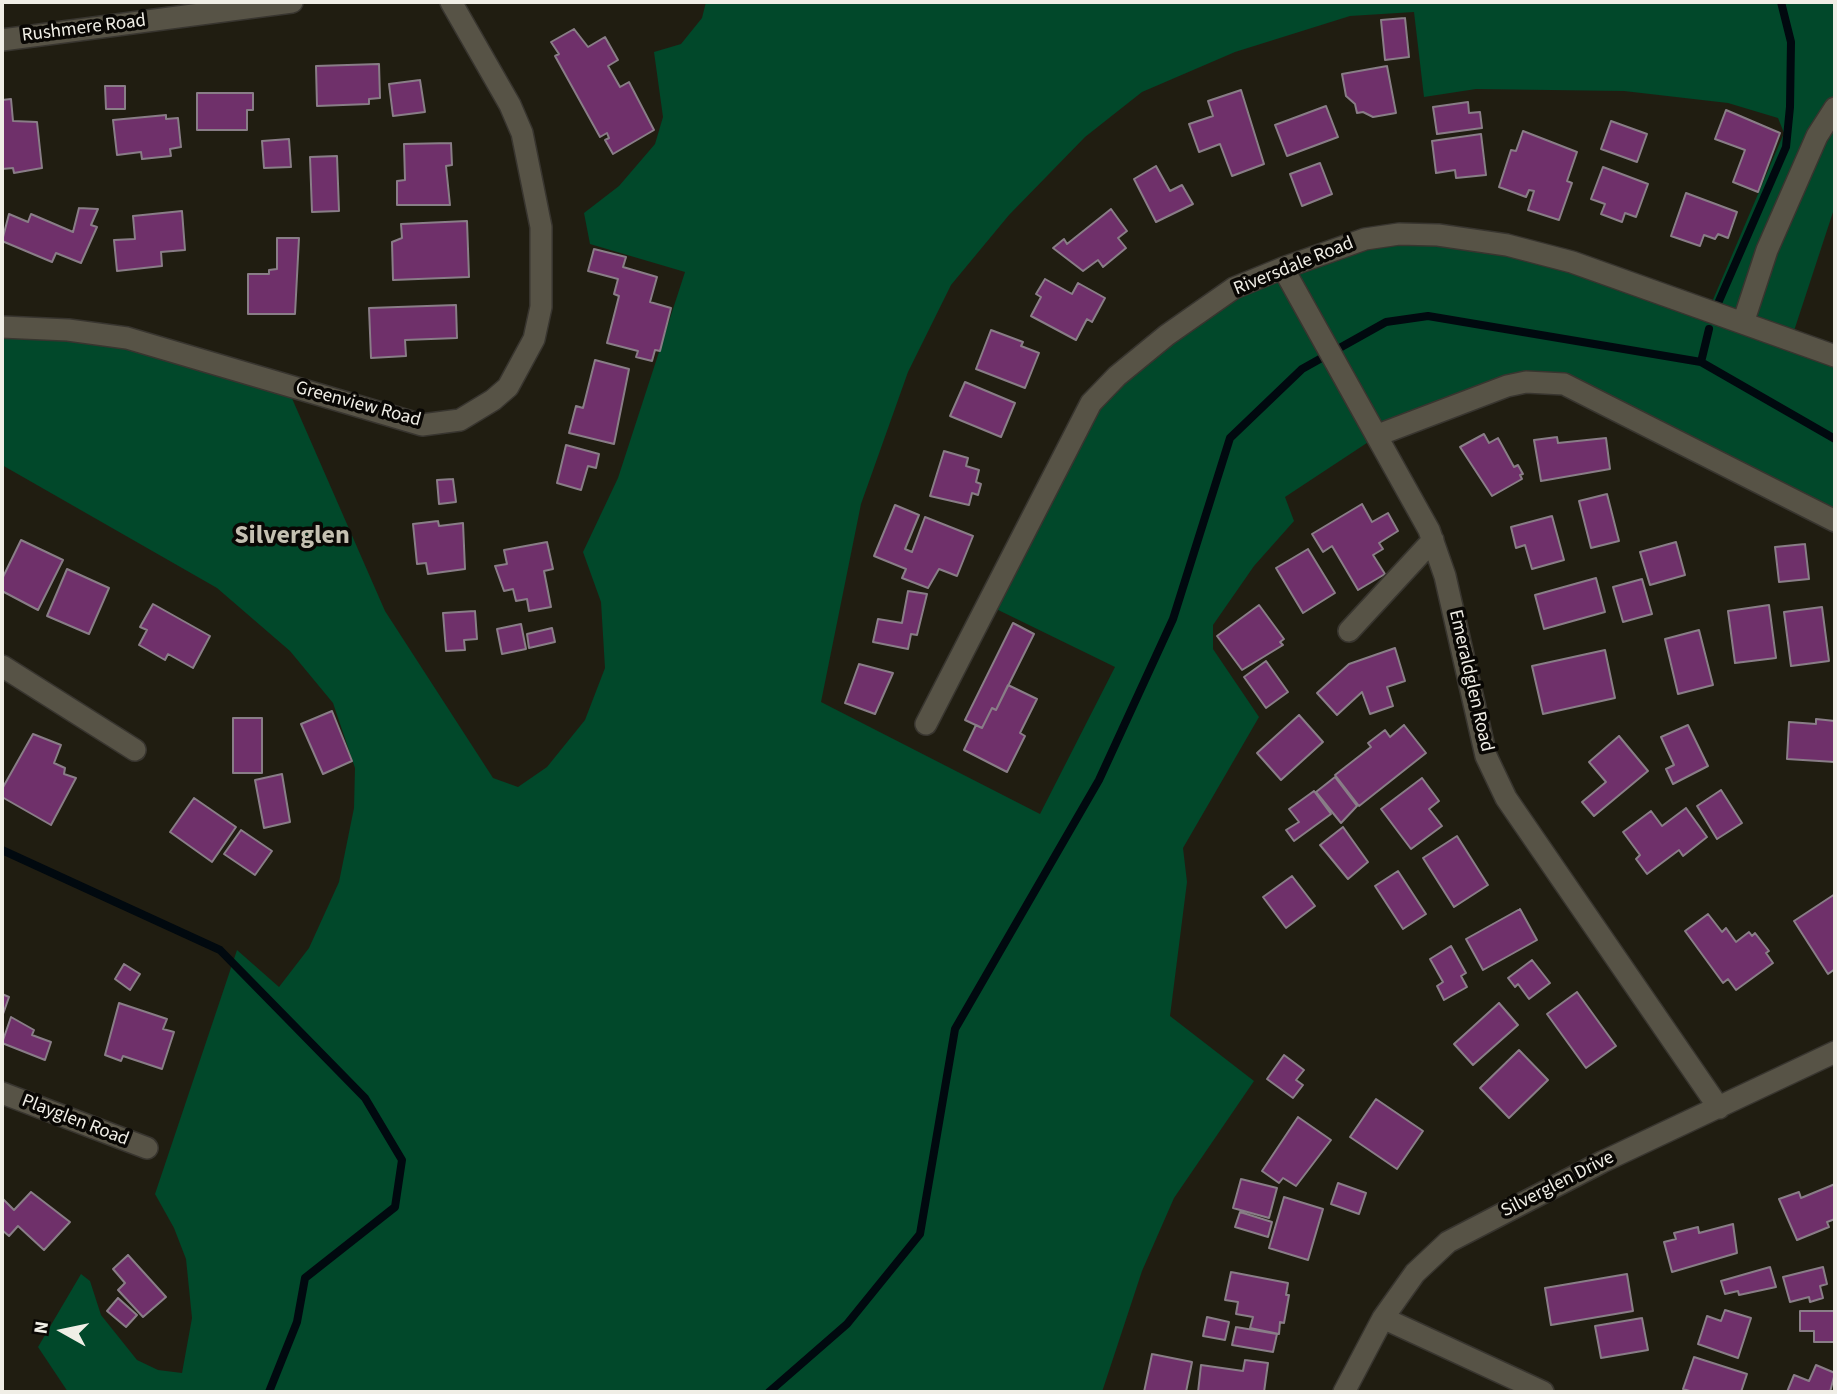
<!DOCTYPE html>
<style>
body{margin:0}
#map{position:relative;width:1837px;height:1394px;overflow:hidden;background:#201d11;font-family:"Source Sans 3",sans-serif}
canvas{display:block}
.frame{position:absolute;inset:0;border:4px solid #f0eee6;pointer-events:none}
.north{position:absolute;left:28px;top:1296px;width:70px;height:70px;-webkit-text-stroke:5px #090704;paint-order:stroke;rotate:279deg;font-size:19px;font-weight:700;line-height:28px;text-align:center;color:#f0eee6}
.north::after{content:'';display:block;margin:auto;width:24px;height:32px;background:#f0eee6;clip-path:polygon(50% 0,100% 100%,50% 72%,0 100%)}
</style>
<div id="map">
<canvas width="1837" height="1394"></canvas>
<div class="frame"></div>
<div class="north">N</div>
</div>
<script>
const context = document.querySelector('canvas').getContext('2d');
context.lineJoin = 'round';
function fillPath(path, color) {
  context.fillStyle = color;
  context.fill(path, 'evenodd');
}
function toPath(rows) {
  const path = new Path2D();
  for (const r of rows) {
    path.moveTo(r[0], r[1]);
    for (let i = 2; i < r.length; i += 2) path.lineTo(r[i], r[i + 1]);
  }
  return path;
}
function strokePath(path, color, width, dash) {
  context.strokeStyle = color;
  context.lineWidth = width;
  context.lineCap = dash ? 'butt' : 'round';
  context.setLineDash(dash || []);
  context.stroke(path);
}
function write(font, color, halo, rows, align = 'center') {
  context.font = font + ' "Source Sans 3",sans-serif';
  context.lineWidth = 7;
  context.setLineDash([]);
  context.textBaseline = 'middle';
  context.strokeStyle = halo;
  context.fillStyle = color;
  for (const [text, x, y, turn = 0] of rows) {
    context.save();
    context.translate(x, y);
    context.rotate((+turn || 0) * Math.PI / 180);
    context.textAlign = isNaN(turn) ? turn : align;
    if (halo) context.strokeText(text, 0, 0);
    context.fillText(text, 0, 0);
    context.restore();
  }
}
fillPath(toPath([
 [706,2,1835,2,1835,206,1792,337,1835,353,1835,521,1544,382,1379,435,1285,497,1294,521,1254,566,1213,625,1213,649,1259,717,1183,848,1187,882,1170,1016,1254,1081,1174,1198,1142,1271,1102,1392,68,1392,38,1347,81,1274,90,1281,101,1315,137,1360,158,1370,182,1373,192,1318,186,1259,174,1228,155,1194,237,950,279,987,309,948,339,882,354,808,355,768,333,703,290,651,217,588,2,465,2,329,94,333,287,387,385,611,493,778,518,787,547,767,585,720,605,668,601,602,583,552,618,478,685,272,590,244,584,213,619,186,655,144,663,117,654,52,681,44,702,18],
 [1414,12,1424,97,1476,89,1624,91,1728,103,1778,118,1784,133,1709,309,1438,236,1365,239,1235,289,1089,410,990,606,1115,667,1040,814,821,702,861,504,908,372,951,285,1009,215,1085,137,1142,92,1235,52,1350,16]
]), '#01482a');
strokePath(toPath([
 [1719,301,1786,147,1790,107,1791,42,1781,2],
 [1701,362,1709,329],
 [2,850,220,950,365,1098,402,1160,395,1207,305,1278,297,1322,269,1392],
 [769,1392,847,1324,920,1234,955,1029,1099,780,1173,619,1230,438,1302,369,1386,322,1428,316,1701,362,1835,439]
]), '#01090f', 8);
const building = toPath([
 [1405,18,1409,57,1385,60,1381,20,1405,18],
 [574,29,588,47,605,37,618,60,608,66,620,87,629,82,654,130,613,154,605,140,609,138,607,133,600,137,555,56,559,54,551,42,574,29],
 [379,64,380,98,369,99,369,104,317,106,316,66,379,64],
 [1387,66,1396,113,1373,117,1363,112,1357,113,1355,104,1346,96,1342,74,1387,66],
 [420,80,425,112,393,116,389,84,420,80],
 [105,86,125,86,125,109,106,109,105,86],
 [1241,90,1264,164,1232,176,1220,144,1199,152,1189,124,1213,116,1208,101,1241,90],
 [197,93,253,93,253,110,247,110,247,130,197,130,197,93],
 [11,99,13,121,37,122,42,168,14,173,13,168,2,169,2,100,11,99],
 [1468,102,1469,113,1480,112,1482,128,1437,134,1433,107,1468,102],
 [1326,106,1338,137,1287,156,1275,125,1326,106],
 [1726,110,1780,133,1758,192,1733,182,1745,150,1715,139,1726,110],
 [166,115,166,119,178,118,181,147,170,149,171,156,142,159,141,152,117,155,113,120,166,115],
 [1611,121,1647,134,1637,162,1601,149,1611,121],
 [1523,131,1577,152,1567,181,1572,183,1559,220,1528,210,1534,191,1529,190,1526,197,1499,187,1511,150,1516,151,1523,131],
 [1481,134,1486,175,1456,178,1455,170,1436,173,1432,141,1481,134],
 [289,139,291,167,264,168,262,141,289,139],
 [451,143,452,165,446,166,450,205,397,205,397,181,405,180,404,144,451,143],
 [337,156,339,211,312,212,310,157,337,156],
 [1320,163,1332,194,1302,206,1290,174,1320,163],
 [1156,166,1170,191,1182,185,1193,204,1156,222,1134,179,1156,166],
 [1603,167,1648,184,1636,217,1625,213,1622,222,1601,214,1605,204,1591,199,1603,167],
 [1686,193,1737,212,1728,238,1718,234,1715,239,1704,235,1700,246,1671,236,1686,193],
 [79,208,98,209,91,225,97,227,81,263,56,253,52,262,2,241,9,214,28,222,31,214,73,232,79,208],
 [1111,209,1127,231,1118,238,1126,248,1103,267,1098,260,1083,271,1053,248,1064,239,1067,244,1111,209],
 [182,211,185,250,161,252,162,266,117,271,114,240,135,239,133,216,182,211],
 [467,221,469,277,393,280,392,242,402,238,401,224,467,221],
 [277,238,299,238,295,314,248,314,248,274,269,274,269,270,277,269,277,238],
 [594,249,626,257,623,267,657,277,650,302,671,308,660,351,655,350,652,361,636,357,638,351,607,343,619,296,614,294,618,279,588,271,594,249],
 [1045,279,1072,294,1078,283,1105,298,1092,322,1087,319,1076,340,1031,316,1041,297,1036,294,1045,279],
 [456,305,457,338,405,340,406,356,371,358,369,308,456,305],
 [991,330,1023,342,1021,346,1039,353,1025,388,976,369,991,330],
 [595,360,629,369,614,444,569,433,576,406,583,408,595,360],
 [965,382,1015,403,1001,437,950,416,965,382],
 [1484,434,1489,443,1498,438,1514,467,1518,465,1523,474,1520,475,1522,479,1492,496,1460,447,1484,434],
 [1557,437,1558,443,1606,438,1610,469,1541,481,1534,440,1557,437],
 [566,445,599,454,596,468,588,466,581,490,557,483,566,445],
 [944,451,968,458,966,466,979,470,976,482,981,484,978,495,972,493,969,505,930,496,944,451],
 [453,479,456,502,439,504,437,480,453,479],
 [1607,494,1619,541,1591,548,1579,501,1607,494],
 [1362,504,1372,522,1388,513,1398,531,1379,543,1383,549,1373,555,1385,574,1358,590,1332,546,1323,552,1312,534,1362,504],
 [895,505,919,515,905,549,912,552,925,517,973,536,957,576,939,569,928,588,902,578,906,569,874,556,895,505],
 [1552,516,1564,560,1532,569,1525,545,1516,548,1511,527,1552,516],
 [438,521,439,526,463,523,465,569,428,574,426,563,417,564,413,524,438,521],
 [21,540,63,560,38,610,2,591,2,579,21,540],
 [547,542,553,569,544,571,551,607,529,611,527,599,516,601,513,589,504,591,495,566,507,564,504,550,547,542],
 [1676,542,1685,575,1650,585,1640,552,1676,542],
 [1805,544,1809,579,1779,582,1775,547,1805,544],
 [1308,549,1335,593,1303,613,1276,568,1308,549],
 [67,569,109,588,89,634,47,616,67,569],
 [1596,578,1605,612,1544,629,1535,595,1596,578],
 [1642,579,1652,614,1623,622,1613,587,1642,579],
 [908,591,927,594,917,635,911,634,908,649,873,642,878,619,902,623,908,591],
 [153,604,210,636,193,668,168,654,165,660,139,645,147,630,140,627,153,604],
 [1259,605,1284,639,1280,642,1283,645,1242,670,1217,636,1259,605],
 [1769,605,1776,658,1735,663,1728,611,1769,605],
 [1822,607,1829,661,1791,666,1784,612,1822,607],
 [475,611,477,639,464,640,465,650,446,651,443,613,475,611],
 [1013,623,1034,634,996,710,992,708,982,728,965,720,1013,623],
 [521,624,526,649,502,654,497,629,521,624],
 [552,628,555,642,529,648,527,634,552,628],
 [1699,630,1713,685,1678,694,1665,639,1699,630],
 [1395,648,1405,681,1387,687,1393,706,1370,714,1362,692,1337,715,1317,693,1349,664,1395,648],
 [1605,650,1615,698,1543,714,1532,666,1605,650],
 [1266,661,1288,692,1266,708,1244,677,1266,661],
 [859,664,893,673,875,714,845,703,859,664],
 [1008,685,1037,699,1020,733,1025,736,1007,772,964,750,976,725,982,728,992,708,996,710,1008,685],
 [332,711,352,761,323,774,301,724,332,711],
 [1299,715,1323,742,1281,780,1257,753,1299,715],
 [233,718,262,718,262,773,233,773,233,718],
 [1816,719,1835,721,1835,762,1787,759,1789,722,1816,724,1816,719],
 [1404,725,1426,753,1359,806,1335,775,1371,747,1368,743,1385,730,1390,737,1404,725],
 [1688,725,1708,766,1673,784,1666,769,1674,765,1661,737,1688,725],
 [33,734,61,745,54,763,65,768,64,774,76,778,51,825,2,797,2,789,33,734],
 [1619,736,1648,771,1594,816,1582,802,1606,782,1589,762,1619,736],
 [282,774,290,822,264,828,255,780,282,774],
 [1335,777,1357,806,1341,823,1316,792,1335,777],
 [1422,778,1439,801,1429,809,1442,826,1411,849,1381,809,1422,778],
 [1721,790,1742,823,1717,839,1697,806,1721,790],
 [1314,791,1331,814,1294,841,1286,830,1299,822,1289,809,1314,791],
 [194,798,236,827,212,862,170,832,194,798],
 [1686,808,1707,837,1683,856,1679,850,1647,874,1636,859,1640,855,1623,832,1651,811,1662,826,1686,808],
 [1343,827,1368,862,1348,879,1320,845,1343,827],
 [241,830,272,851,255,875,224,854,241,830],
 [1457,836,1488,885,1454,907,1423,858,1457,836],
 [1398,871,1426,914,1403,929,1375,886,1398,871],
 [1292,876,1315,906,1286,928,1263,897,1292,876],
 [1835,894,1835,969,1828,974,1794,921,1835,894],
 [1520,909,1537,940,1483,970,1466,939,1520,909],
 [1708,914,1722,932,1726,928,1736,942,1749,932,1752,936,1755,933,1769,951,1766,953,1773,963,1736,990,1728,979,1723,983,1685,931,1708,914],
 [1451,946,1466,973,1461,976,1467,987,1444,1000,1437,986,1443,982,1430,959,1451,946],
 [1532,960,1550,983,1529,999,1518,984,1515,987,1508,978,1532,960],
 [124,964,140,974,130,990,115,979,124,964],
 [1577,992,1616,1046,1586,1068,1547,1014,1577,992],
 [2,994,9,997,2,1017,2,994],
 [119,1003,167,1019,163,1029,174,1032,162,1069,123,1056,121,1061,105,1055,119,1003],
 [1499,1003,1518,1025,1473,1065,1454,1044,1499,1003],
 [11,1017,34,1030,32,1035,51,1042,45,1060,2,1043,11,1017],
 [1519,1050,1548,1080,1509,1118,1480,1088,1519,1050],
 [1284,1055,1304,1070,1296,1080,1303,1085,1293,1098,1267,1079,1284,1055],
 [1376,1099,1423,1131,1397,1169,1350,1137,1376,1099],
 [1298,1117,1331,1140,1296,1186,1283,1178,1279,1183,1262,1171,1298,1117],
 [1241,1179,1277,1188,1269,1218,1233,1208,1241,1179],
 [1338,1183,1366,1193,1359,1214,1331,1204,1338,1183],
 [1835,1184,1835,1219,1827,1222,1829,1227,1797,1240,1779,1199,1799,1192,1801,1198,1835,1184],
 [31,1192,70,1222,44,1250,18,1226,9,1236,2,1230,2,1198,14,1210,31,1192],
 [1284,1197,1323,1209,1308,1260,1269,1248,1284,1197],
 [1240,1212,1272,1222,1268,1237,1235,1227,1240,1212],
 [1733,1224,1737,1253,1672,1272,1664,1242,1676,1239,1674,1233,1698,1227,1699,1233,1733,1224],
 [128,1255,166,1297,143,1317,118,1290,125,1283,113,1269,128,1255],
 [1770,1267,1776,1287,1739,1295,1738,1291,1725,1294,1721,1281,1770,1267],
 [1823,1267,1827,1284,1820,1286,1823,1298,1810,1302,1809,1297,1790,1302,1783,1277,1823,1267],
 [1231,1272,1288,1283,1286,1295,1289,1295,1284,1323,1280,1322,1279,1334,1250,1328,1253,1317,1236,1314,1238,1302,1225,1300,1231,1272],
 [1627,1274,1633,1311,1551,1325,1545,1288,1627,1274],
 [118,1298,137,1315,126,1327,107,1311,118,1298],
 [1725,1310,1751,1318,1738,1358,1698,1344,1707,1316,1721,1321,1725,1310],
 [1800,1311,1835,1311,1834,1342,1814,1342,1814,1331,1800,1331,1800,1311],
 [1207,1317,1229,1322,1225,1340,1203,1336,1207,1317],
 [1642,1318,1648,1350,1601,1358,1595,1326,1642,1318],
 [1236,1327,1277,1334,1273,1352,1232,1345,1236,1327],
 [1152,1354,1192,1362,1186,1392,1144,1392,1152,1354],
 [1694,1357,1747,1374,1741,1392,1693,1392,1683,1389,1694,1357],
 [1245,1360,1268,1363,1264,1392,1198,1392,1201,1365,1243,1371,1245,1360],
 [1816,1365,1835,1373,1830,1392,1787,1392,1794,1375,1809,1381,1816,1365]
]);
fillPath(building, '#6f306a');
strokePath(building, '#897d87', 2);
const minor = toPath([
 [2,40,292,2],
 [1283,268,1429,530,1445,576,1486,756,1506,798,1719,1108],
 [1743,323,1767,250,1817,136,1835,108],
 [2,327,68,330,127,338,422,425,460,420,493,400,508,387,534,339,541,307,541,227,522,133,510,105,451,2],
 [1378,435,1507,386,1526,382,1564,384,1835,521],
 [1349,631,1433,540],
 [2,666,135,750],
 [926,724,1091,403,1117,376,1167,335,1234,288,1283,268,1365,239,1399,234,1438,235,1507,245,1572,262,1835,356],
 [2,1093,147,1148],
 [1383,1318,1543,1392],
 [1344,1392,1383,1318,1415,1273,1448,1242,1602,1162,1835,1052]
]);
strokePath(minor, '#38352f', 24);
strokePath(minor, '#575346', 21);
write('19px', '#f0eee6', '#090704', [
 ["Rushmere Road",84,29,-7],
 ["Riversdale Road",1294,267,-22],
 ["Greenview Road",358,405,15],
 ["Emeraldglen Road",1470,681,77],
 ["Playglen Road",75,1121,21],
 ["Silverglen Drive",1558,1185,-27]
]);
write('bold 26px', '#c4c0b1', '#090704', [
 ["Silverglen",292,537]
]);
</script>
